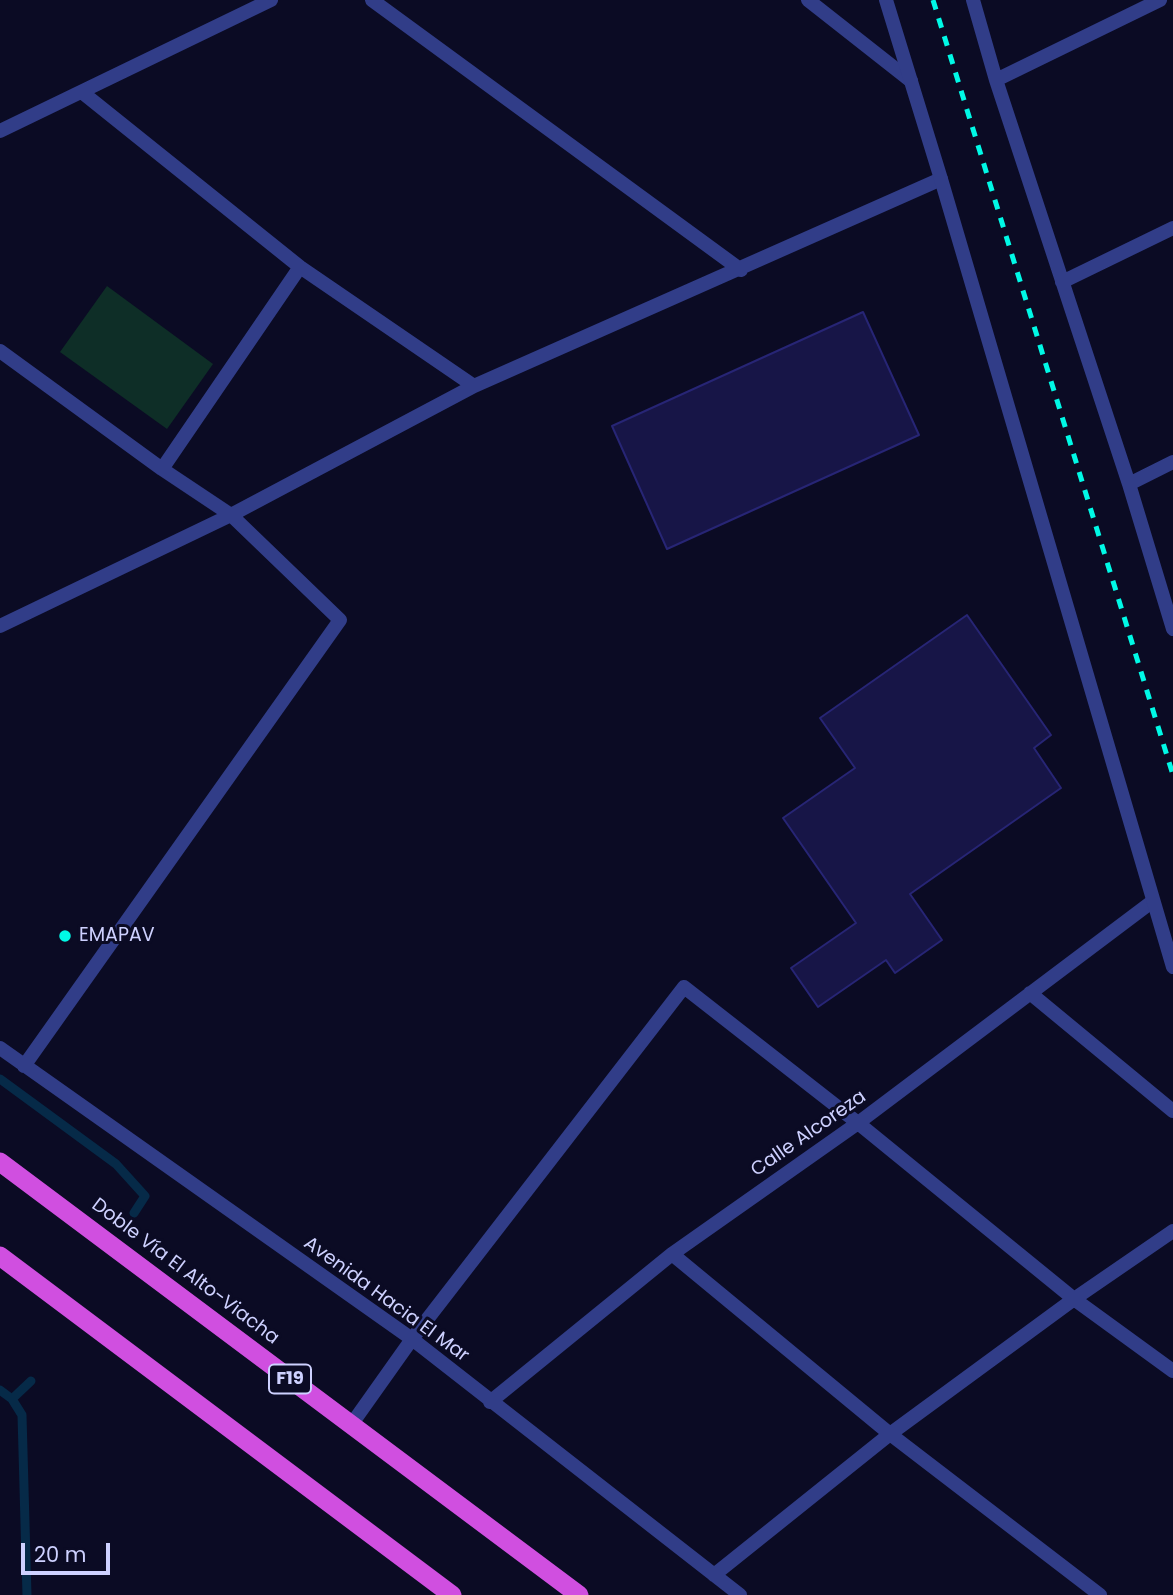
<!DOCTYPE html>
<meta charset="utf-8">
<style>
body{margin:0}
#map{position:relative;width:1173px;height:1595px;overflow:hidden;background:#0b0b24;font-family:Poppins,sans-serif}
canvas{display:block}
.scale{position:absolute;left:21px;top:1543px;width:89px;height:32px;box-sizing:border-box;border:4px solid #ced1ff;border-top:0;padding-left:9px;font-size:21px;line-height:24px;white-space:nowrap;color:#ced1ff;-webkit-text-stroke:5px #0b0b24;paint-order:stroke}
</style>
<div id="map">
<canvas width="1173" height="1595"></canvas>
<div class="scale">20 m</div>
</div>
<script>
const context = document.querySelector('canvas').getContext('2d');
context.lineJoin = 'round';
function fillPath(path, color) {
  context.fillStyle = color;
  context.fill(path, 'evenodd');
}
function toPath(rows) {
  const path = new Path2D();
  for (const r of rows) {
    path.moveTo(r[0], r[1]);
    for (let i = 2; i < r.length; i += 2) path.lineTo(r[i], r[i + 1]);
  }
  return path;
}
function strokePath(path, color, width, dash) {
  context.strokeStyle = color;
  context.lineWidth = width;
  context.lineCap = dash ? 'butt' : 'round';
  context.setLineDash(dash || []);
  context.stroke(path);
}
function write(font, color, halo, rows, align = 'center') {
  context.font = font + ' Poppins,sans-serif';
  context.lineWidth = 6;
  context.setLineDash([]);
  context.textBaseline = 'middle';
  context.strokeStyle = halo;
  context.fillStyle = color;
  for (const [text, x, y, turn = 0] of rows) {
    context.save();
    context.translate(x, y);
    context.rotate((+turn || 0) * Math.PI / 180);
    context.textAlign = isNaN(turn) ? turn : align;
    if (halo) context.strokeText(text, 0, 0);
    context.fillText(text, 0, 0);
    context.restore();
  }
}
fillPath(toPath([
 [107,286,213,364,167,429,60,352]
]), '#0e2e27');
strokePath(toPath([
 [0,1079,116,1164,145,1196,134,1213],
 [0,1390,12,1399,22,1415,27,1595],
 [12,1399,31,1381]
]), '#062a48', 9);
const building = toPath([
 [863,312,919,435,667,549,612,426,863,312],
 [967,615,1051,735,1034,748,1061,788,910,894,942,940,895,973,886,960,818,1007,791,968,856,923,783,818,855,768,820,718,967,615]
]);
fillPath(building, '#171547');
strokePath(building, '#272575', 2);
strokePath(toPath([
 [372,0,741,270],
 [808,0,911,81],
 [973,0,996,80,1129,484,1173,629],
 [996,80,1160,0],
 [83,93,300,267,474,386],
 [0,131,271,0],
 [1062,282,1173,228],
 [0,351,162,469,231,515,340,620,24,1066],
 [162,469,300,267],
 [1129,484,1173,462],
 [0,626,231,515,474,386,941,179],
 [1030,993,1173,1111],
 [0,1048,412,1339,740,1595],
 [672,1254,890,1434,1100,1595],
 [490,1402,672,1254,858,1123,1153,901],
 [351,1425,412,1339,684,987,858,1123,1074,1299,1173,1371],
 [714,1575,890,1434,1074,1299,1173,1231]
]), '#313d88', 14);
strokePath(toPath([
 [886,0,941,179,1173,967]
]), '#313d88', 14);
strokePath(toPath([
 [0,1162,579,1595],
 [0,1256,452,1595]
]), '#d04fe0', 19);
strokePath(toPath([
 [933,0,1173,775]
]), '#00f9e6', 5, [10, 9]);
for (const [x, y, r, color] of [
 [65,936,7,"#00f9e6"]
]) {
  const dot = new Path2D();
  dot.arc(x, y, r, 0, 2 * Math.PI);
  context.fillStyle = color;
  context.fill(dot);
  strokePath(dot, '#0b0b24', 2.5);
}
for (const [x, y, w] of [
 [290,1379,42]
]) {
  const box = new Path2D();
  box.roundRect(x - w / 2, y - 14.5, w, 29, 5);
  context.fillStyle = '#0b0b24';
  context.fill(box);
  strokePath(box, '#ced1ff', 2);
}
write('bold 18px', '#ced1ff', null, [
 ["F19",290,1379]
]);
write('19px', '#ced1ff', '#0b0b24', [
 ["EMAPAV",79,936]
], 'left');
write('19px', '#ced1ff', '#0b0b24', [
 ["Calle Alcoreza",809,1134,-35],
 ["Doble Vía El Alto-Viacha",185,1272,37],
 ["Avenida Hacia El Mar",386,1300,36]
]);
</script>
